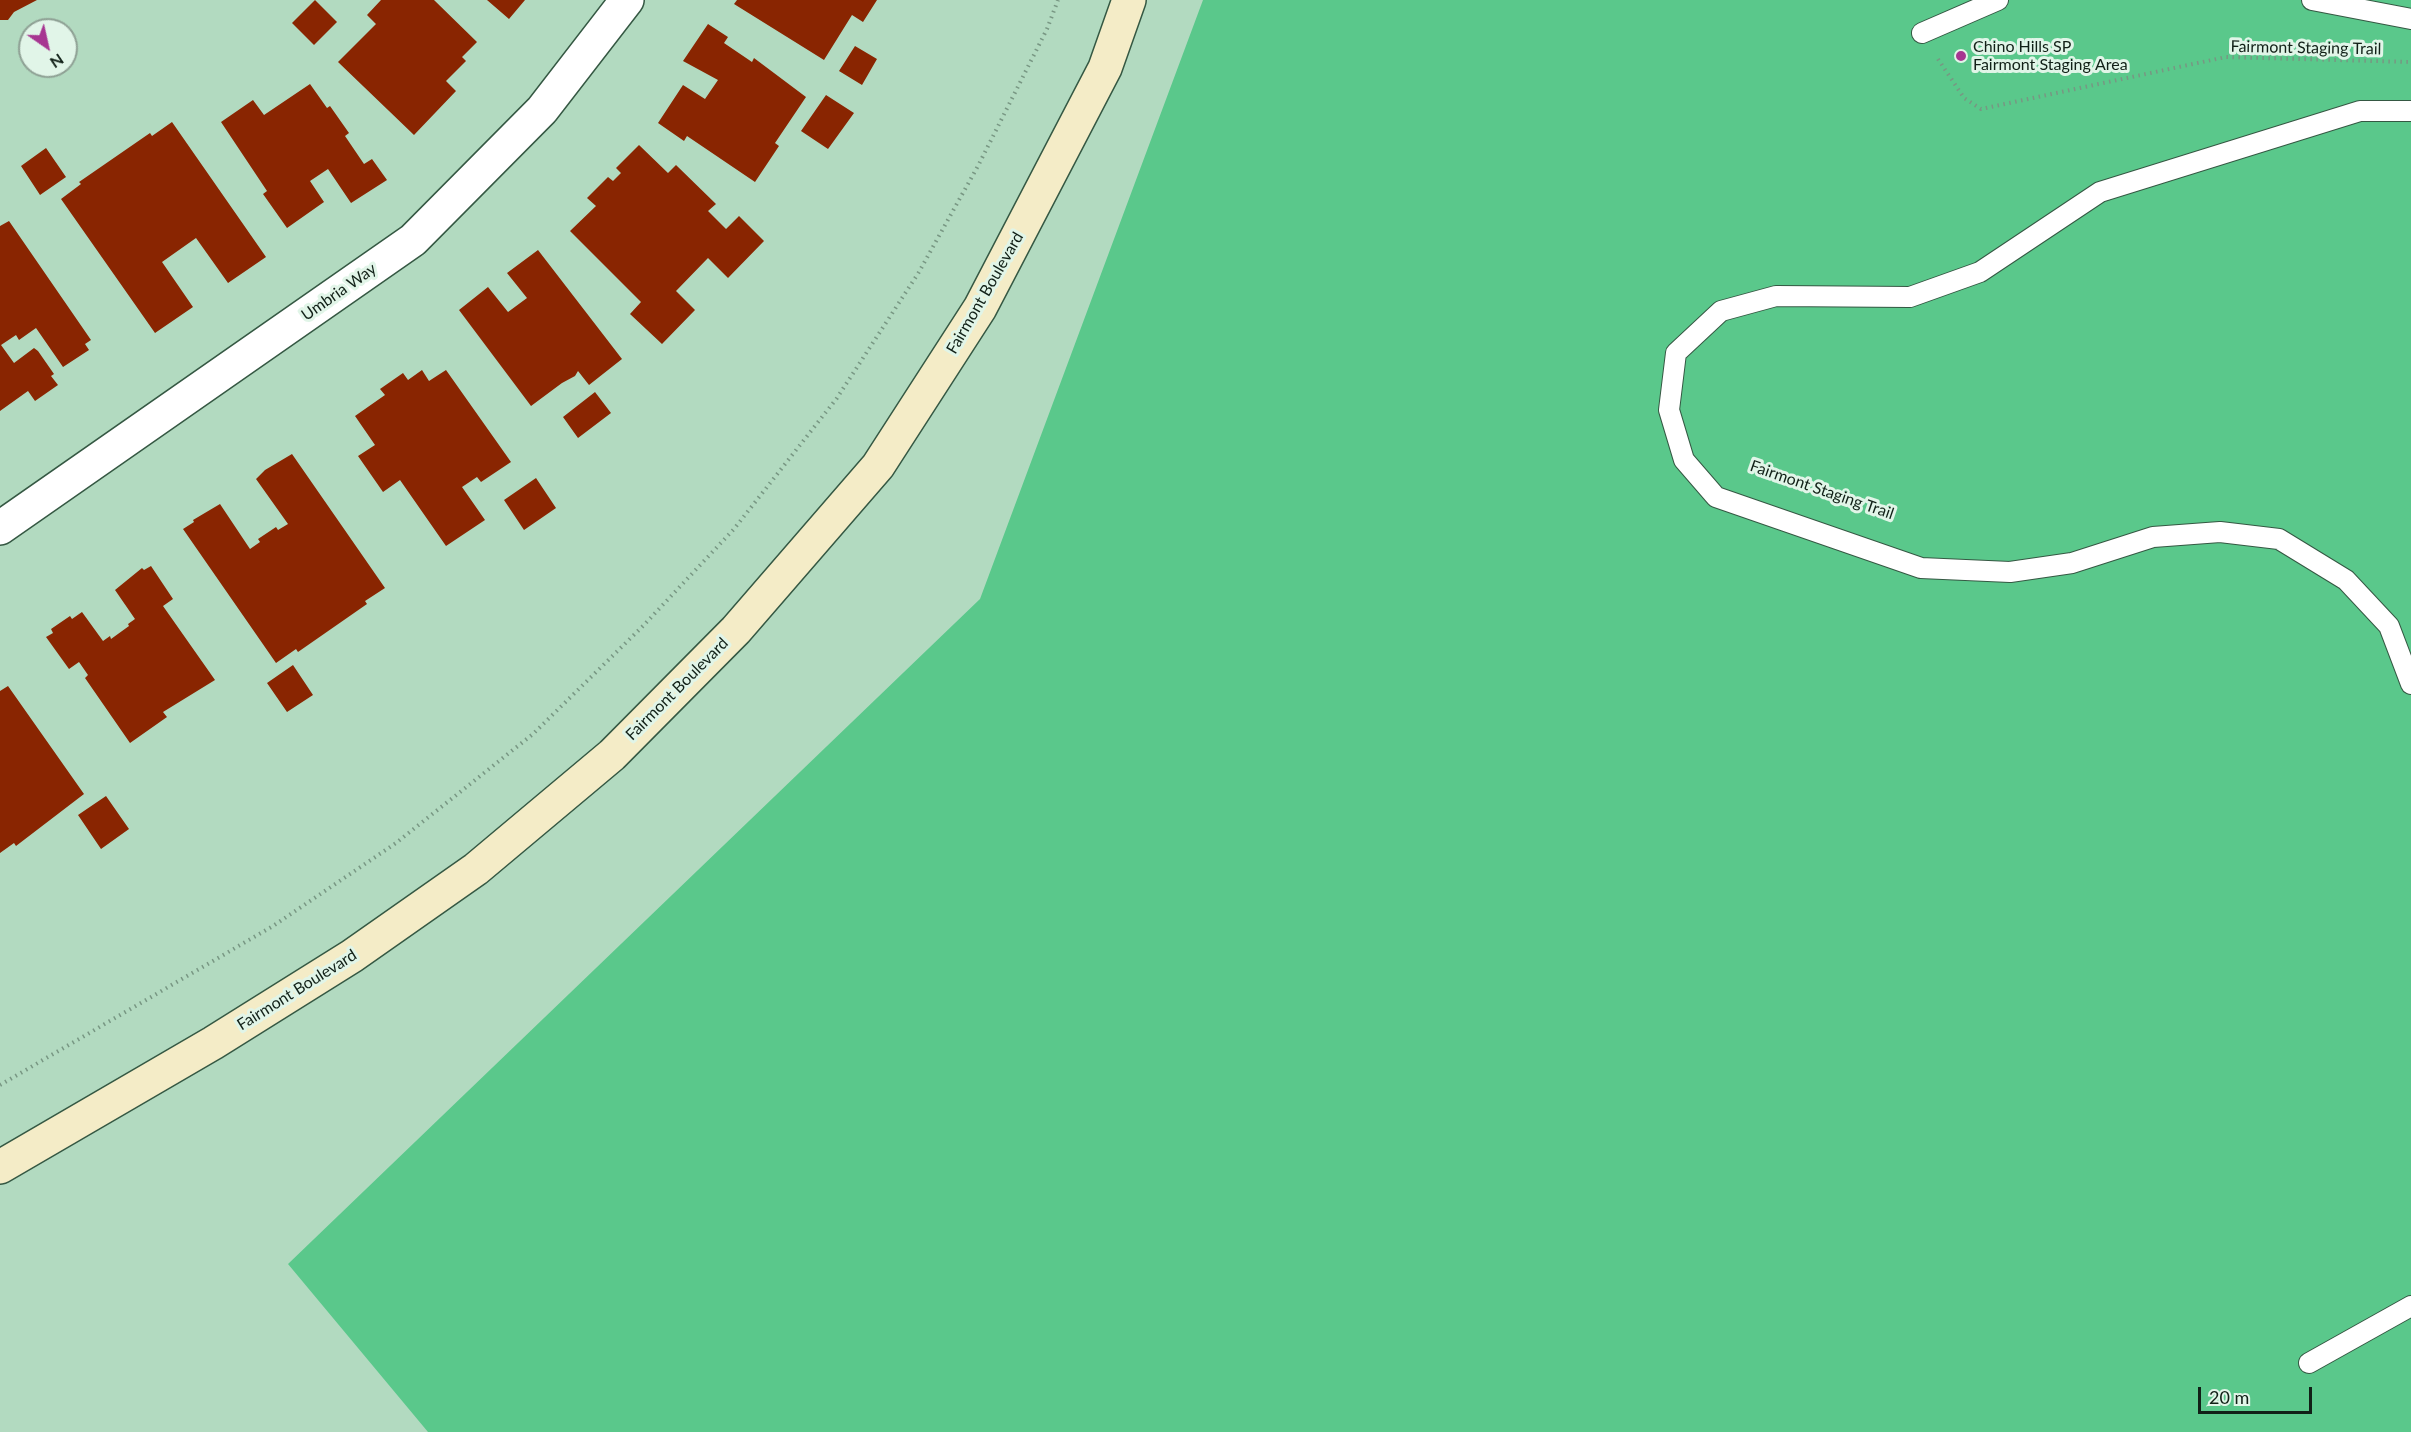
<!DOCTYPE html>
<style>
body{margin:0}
#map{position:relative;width:2411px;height:1432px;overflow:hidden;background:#b2dac0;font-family:Lato,sans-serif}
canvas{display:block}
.north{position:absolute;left:18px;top:18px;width:60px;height:60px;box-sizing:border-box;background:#e1f5e8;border:2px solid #8ea094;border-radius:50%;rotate:146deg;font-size:16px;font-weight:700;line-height:24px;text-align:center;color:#112017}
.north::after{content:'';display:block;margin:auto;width:21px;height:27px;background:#a73691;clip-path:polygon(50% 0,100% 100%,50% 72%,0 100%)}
.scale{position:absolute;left:2198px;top:1387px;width:114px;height:27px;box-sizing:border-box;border:3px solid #112017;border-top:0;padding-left:8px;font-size:18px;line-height:21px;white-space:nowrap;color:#112017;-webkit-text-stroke:4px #e1f5e8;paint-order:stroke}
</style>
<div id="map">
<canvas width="2411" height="1432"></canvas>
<div class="north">N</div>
<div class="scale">20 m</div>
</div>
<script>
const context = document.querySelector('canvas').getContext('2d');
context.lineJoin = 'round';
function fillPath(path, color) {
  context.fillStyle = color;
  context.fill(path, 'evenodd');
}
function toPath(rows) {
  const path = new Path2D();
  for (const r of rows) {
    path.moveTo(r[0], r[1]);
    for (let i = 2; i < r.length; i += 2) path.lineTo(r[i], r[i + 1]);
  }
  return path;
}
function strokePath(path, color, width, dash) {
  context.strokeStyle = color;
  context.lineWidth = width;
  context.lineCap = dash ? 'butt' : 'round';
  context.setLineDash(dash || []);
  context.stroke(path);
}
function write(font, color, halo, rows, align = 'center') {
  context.font = font + ' Lato,sans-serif';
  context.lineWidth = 6;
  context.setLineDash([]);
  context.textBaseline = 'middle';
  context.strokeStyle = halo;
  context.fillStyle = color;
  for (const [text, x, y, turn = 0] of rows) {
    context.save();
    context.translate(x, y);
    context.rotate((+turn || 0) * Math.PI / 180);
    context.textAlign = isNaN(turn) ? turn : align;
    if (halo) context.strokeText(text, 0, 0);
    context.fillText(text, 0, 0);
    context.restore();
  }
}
fillPath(toPath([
 [1203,0,2411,0,2411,1432,428,1432,288,1264,980,599]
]), '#5ac88b');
fillPath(toPath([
 [0,0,37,0,14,12,8,20,0,20],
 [315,0,337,22,314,45,292,23],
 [381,0,434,0,477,42,462,57,466,61,446,81,456,91,414,135,338,62,376,24,367,15],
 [487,0,525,0,509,19],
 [737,0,877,0,863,22,852,15,824,60,734,4],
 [708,24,728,37,724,43,752,62,754,58,806,97,775,143,779,146,755,182,687,136,684,141,658,123,683,85,705,99,718,80,683,61],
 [855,46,877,59,862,85,839,71],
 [310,84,327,108,330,106,349,133,345,136,364,164,372,159,387,180,351,203,328,169,310,181,324,202,287,228,263,194,267,191,221,122,253,100,264,115],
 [826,95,854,113,828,149,801,131],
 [172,122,266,257,228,283,196,238,162,262,193,307,155,333,61,199,81,184,79,182,150,133,152,136],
 [639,145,668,173,676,165,716,204,708,211,726,229,739,216,764,241,728,278,708,258,676,291,695,310,662,344,630,314,641,302,570,231,596,206,587,198,608,177,613,181,621,173,616,168],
 [46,148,66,177,40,195,21,166],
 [9,221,91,340,85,344,89,350,63,367,36,328,19,340,16,335,1,345,14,363,34,348,38,351,54,374,51,376,58,385,35,401,28,391,0,411,0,226],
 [538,250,622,359,589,385,578,371,575,376,562,383,531,406,459,310,488,287,508,312,527,298,507,273],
 [422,370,429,381,446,370,511,462,481,482,477,477,462,487,485,520,446,546,400,480,383,492,358,456,375,445,355,416,385,395,380,389,403,373,408,380],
 [595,392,611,413,578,438,563,417],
 [292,454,385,588,365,601,367,604,298,652,296,649,276,663,183,529,194,522,193,520,220,504,250,549,260,542,258,539,276,527,278,530,288,524,256,479,265,470],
 [536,478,556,508,524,530,504,500],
 [151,566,173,599,163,606,215,680,163,712,167,717,130,743,85,678,88,675,79,662,69,669,46,637,53,633,51,629,70,616,72,619,82,612,103,641,110,636,111,639,129,626,128,624,135,619,115,590,142,568,144,570],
 [293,665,313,695,287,712,267,683],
 [8,686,84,794,16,846,14,843,0,853,0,691],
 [106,796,129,829,101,849,78,815]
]), '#892501');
const service = toPath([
 [2312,0,2411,19],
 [1922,33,1998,0],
 [2411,111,2360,111,2100,192,1980,272,1910,297,1776,296,1721,311,1676,353,1669,410,1684,460,1716,497,1921,568,2010,572,2072,563,2153,537,2220,532,2279,539,2346,580,2389,626,2411,684],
 [2309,1363,2411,1306]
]);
const minor = toPath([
 [0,528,413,240,542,110,627,0]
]);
const secondary = toPath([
 [0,1167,213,1043,352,956,476,869,612,755,736,630,878,466,980,308,1105,68,1129,0]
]);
strokePath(service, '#355843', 22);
strokePath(minor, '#355843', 36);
strokePath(secondary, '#355843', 36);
strokePath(toPath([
 [1938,59,1964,98,1981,109,2226,57,2411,62],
 [0,1085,273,926,396,843,533,734,643,626,734,529,837,398,919,272,979,164,1047,29,1058,0]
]), '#789783', 4, [1.5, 4.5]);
strokePath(service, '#fff', 20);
strokePath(minor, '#fff', 33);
strokePath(secondary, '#f4ecc7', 33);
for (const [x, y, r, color] of [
 [1961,56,6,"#a73691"]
]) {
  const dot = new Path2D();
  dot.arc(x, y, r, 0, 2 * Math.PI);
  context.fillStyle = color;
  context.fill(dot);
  strokePath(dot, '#e1f5e8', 2);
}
write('16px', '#112017', '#e1f5e8', [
 ["Chino Hills SP",1973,47],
 ["Fairmont Staging Area",1973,65]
], 'left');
write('16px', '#112017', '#e1f5e8', [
 ["Fairmont Staging Trail",2306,48,1],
 ["Umbria Way",339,292,-35],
 ["Fairmont Boulevard",985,293,-60],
 ["Fairmont Staging Trail",1822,490,19],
 ["Fairmont Boulevard",677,689,-45],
 ["Fairmont Boulevard",297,990,-32]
]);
</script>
